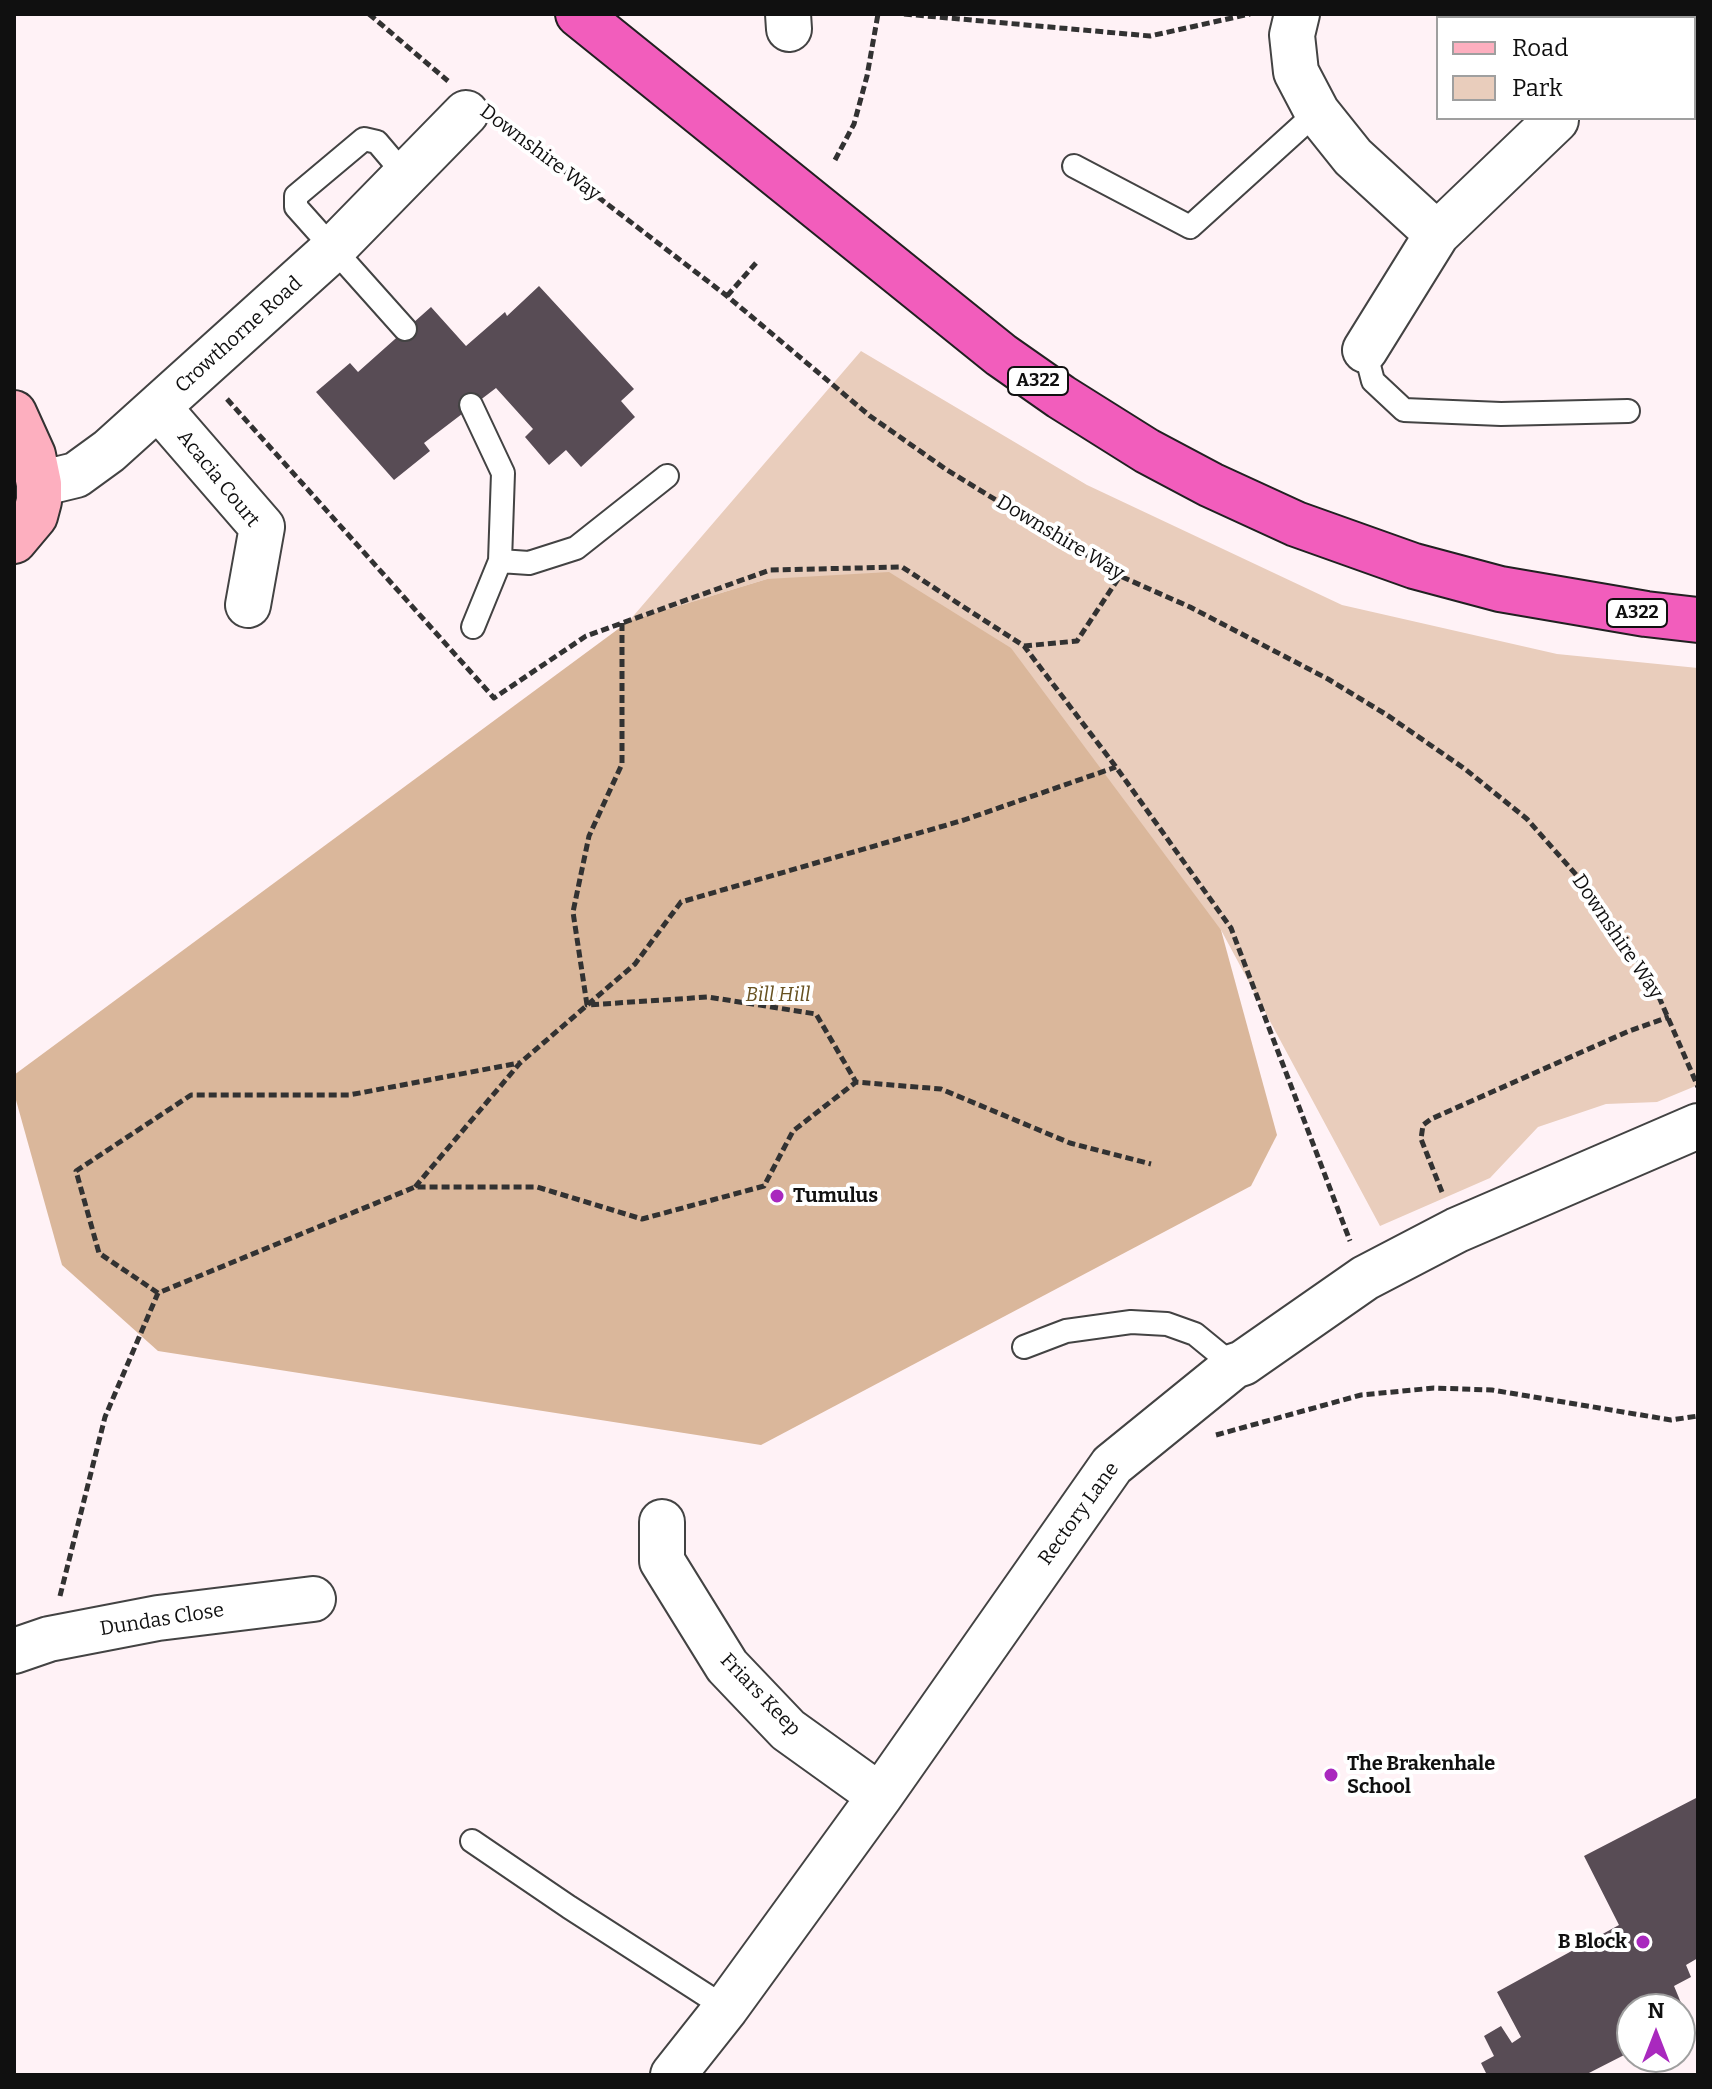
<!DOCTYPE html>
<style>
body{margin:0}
#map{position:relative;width:1712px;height:2089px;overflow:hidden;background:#fff2f6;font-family:Bitter,serif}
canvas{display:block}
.frame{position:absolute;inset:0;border:16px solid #101010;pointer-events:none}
.legend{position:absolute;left:1436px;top:16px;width:260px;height:104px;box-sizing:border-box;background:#fff;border:2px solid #9f9f9f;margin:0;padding:10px 14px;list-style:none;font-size:24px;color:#101010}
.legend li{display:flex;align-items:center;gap:16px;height:40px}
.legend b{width:40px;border:2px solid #9f9f9f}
.north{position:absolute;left:1616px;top:1993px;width:80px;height:80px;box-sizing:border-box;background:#fff;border:2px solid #9f9f9f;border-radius:50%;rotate:0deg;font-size:22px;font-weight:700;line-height:32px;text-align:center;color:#101010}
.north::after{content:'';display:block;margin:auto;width:28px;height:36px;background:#a929be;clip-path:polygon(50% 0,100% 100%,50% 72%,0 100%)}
</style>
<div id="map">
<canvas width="1712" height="2089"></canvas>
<div class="frame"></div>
<ul class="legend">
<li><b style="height:10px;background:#fdafbf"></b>Road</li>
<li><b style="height:22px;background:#e9cdbc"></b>Park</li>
</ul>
<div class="north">N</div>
</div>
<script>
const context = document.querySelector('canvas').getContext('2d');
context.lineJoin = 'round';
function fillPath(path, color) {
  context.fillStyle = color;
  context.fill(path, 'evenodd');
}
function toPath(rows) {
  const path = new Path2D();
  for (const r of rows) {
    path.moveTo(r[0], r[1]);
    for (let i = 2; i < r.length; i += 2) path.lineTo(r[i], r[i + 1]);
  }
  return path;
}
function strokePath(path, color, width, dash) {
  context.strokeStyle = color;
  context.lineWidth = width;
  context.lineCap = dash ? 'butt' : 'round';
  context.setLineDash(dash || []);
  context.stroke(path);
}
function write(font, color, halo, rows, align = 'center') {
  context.font = font + ' Bitter,serif';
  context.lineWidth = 8;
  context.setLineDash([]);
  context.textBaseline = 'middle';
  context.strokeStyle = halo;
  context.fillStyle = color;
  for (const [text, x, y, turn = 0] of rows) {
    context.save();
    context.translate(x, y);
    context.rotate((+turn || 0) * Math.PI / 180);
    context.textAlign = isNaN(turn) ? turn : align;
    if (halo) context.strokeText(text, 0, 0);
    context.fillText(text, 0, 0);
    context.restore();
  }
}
fillPath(toPath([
 [861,351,1087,485,1342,605,1557,654,1698,668,1698,1085,1657,1102,1606,1104,1538,1127,1490,1178,1380,1226,1221,930,767,579,629,621]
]), '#e9cdbc');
fillPath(toPath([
 [889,572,1011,648,1221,930,1277,1135,1251,1186,761,1445,158,1351,62,1265,14,1093,14,1075,629,621,767,579]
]), '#dab79b');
fillPath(toPath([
 [539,286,634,389,621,401,635,417,581,467,566,450,549,465,525,437,533,429,496,388,424,443,430,451,394,480,316,392,350,363,358,372,431,307,466,346,505,312,507,316],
 [1698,1797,1698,1958,1686,1965,1691,1977,1674,1986,1689,2022,1680,2026,1680,2009,1632,2009,1632,2051,1585,2075,1487,2075,1481,2063,1494,2056,1484,2036,1501,2026,1512,2043,1521,2037,1497,1992,1619,1925,1584,1856]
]), '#584c55');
const lane = toPath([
 [1074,166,1190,227,1317,112],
 [405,175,377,142,364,139,296,196,296,207,405,329],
 [1365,350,1373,381,1404,410,1501,414,1628,411],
 [471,405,503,473,500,561,473,627],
 [500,561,529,563,576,548,667,476],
 [1024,1347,1066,1331,1131,1322,1167,1324,1195,1334,1234,1366],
 [472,1841,569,1907,726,2008]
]);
const street = toPath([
 [788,14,789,29],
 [1297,14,1292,35,1296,72,1317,112,1353,157,1437,234],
 [1365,350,1437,234,1556,120],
 [158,407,262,527,248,605],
 [39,484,76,475,109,451,332,250,466,113],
 [662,1522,662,1561,727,1666,788,1730,880,1796],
 [14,1651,49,1639,158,1618,313,1599],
 [673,2075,726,2008,880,1796,1112,1465,1234,1366,1243,1363,1365,1278,1457,1230,1698,1126]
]);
const secondary = toPath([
 [14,413,33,455,39,484,39,501,35,516,14,541]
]);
const highway = toPath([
 [578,14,1001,355,1061,397,1147,451,1211,485,1296,524,1414,566,1500,589,1646,614,1698,620]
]);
strokePath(lane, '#434343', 26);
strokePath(street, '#434343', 48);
strokePath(secondary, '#323232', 48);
strokePath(highway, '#212121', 48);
strokePath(toPath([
 [369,14,448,81],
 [904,14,1150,36,1250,14],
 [503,124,727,296,870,416,947,470,1120,576,1190,607,1328,679,1387,715,1465,769,1527,819,1587,887,1652,981,1698,1087],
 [835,160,854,124,867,76,878,14],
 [727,296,756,263],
 [227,399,494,698,586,636,770,570,902,567,1024,646,1116,767,1231,928,1350,1241],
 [622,623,622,764,589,836,573,912,587,1005,708,997,816,1014,856,1082],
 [1024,646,1077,641,1120,576],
 [415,1187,520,1063,635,964,681,902,964,820,1116,767],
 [1442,1192,1421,1139,1423,1125,1431,1119,1629,1031,1669,1017],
 [158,1293,99,1253,76,1171,191,1095,349,1095,519,1063],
 [1216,1435,1361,1395,1434,1388,1492,1390,1671,1420,1698,1416],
 [60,1596,105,1417,158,1293,415,1187,537,1187,642,1219,764,1186,793,1131,856,1082,941,1089,1070,1143,1151,1164]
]), '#323232', 5, [8, 4]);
strokePath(lane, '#fff', 22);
strokePath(street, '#fff', 44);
strokePath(secondary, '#fdafbf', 44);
strokePath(highway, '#f25dbc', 44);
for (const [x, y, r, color] of [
 [777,1196,8,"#a929be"],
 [1331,1775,8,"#a929be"],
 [1643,1942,8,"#a929be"]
]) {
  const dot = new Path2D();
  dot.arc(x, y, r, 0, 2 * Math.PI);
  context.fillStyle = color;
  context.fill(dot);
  strokePath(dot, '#fff', 3);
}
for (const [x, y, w] of [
 [1038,381,60],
 [1637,613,60]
]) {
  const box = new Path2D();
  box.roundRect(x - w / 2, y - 14, w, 28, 6);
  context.fillStyle = '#fff';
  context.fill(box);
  strokePath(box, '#101010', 2);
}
write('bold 18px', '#101010', null, [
 ["A322",1038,381],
 ["A322",1637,613]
]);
write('20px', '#101010', '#fff', [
 ["Downshire Way",540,153,37],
 ["Crowthorne Road",239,335,-42],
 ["Acacia Court",218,479,51],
 ["Downshire Way",1060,538,31],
 ["Downshire Way",1617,937,56],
 ["Rectory Lane",1079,1514,-54],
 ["Dundas Close",162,1620,-9],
 ["Friars Keep",760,1695,46]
]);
write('italic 20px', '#675120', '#fff', [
 ["Bill Hill",778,995]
]);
write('bold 20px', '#101010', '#fff', [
 ["Tumulus",793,1196],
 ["The Brakenhale",1347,1764],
 ["School",1347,1787],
 ["B Block",1627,1942,"right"]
], 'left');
</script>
